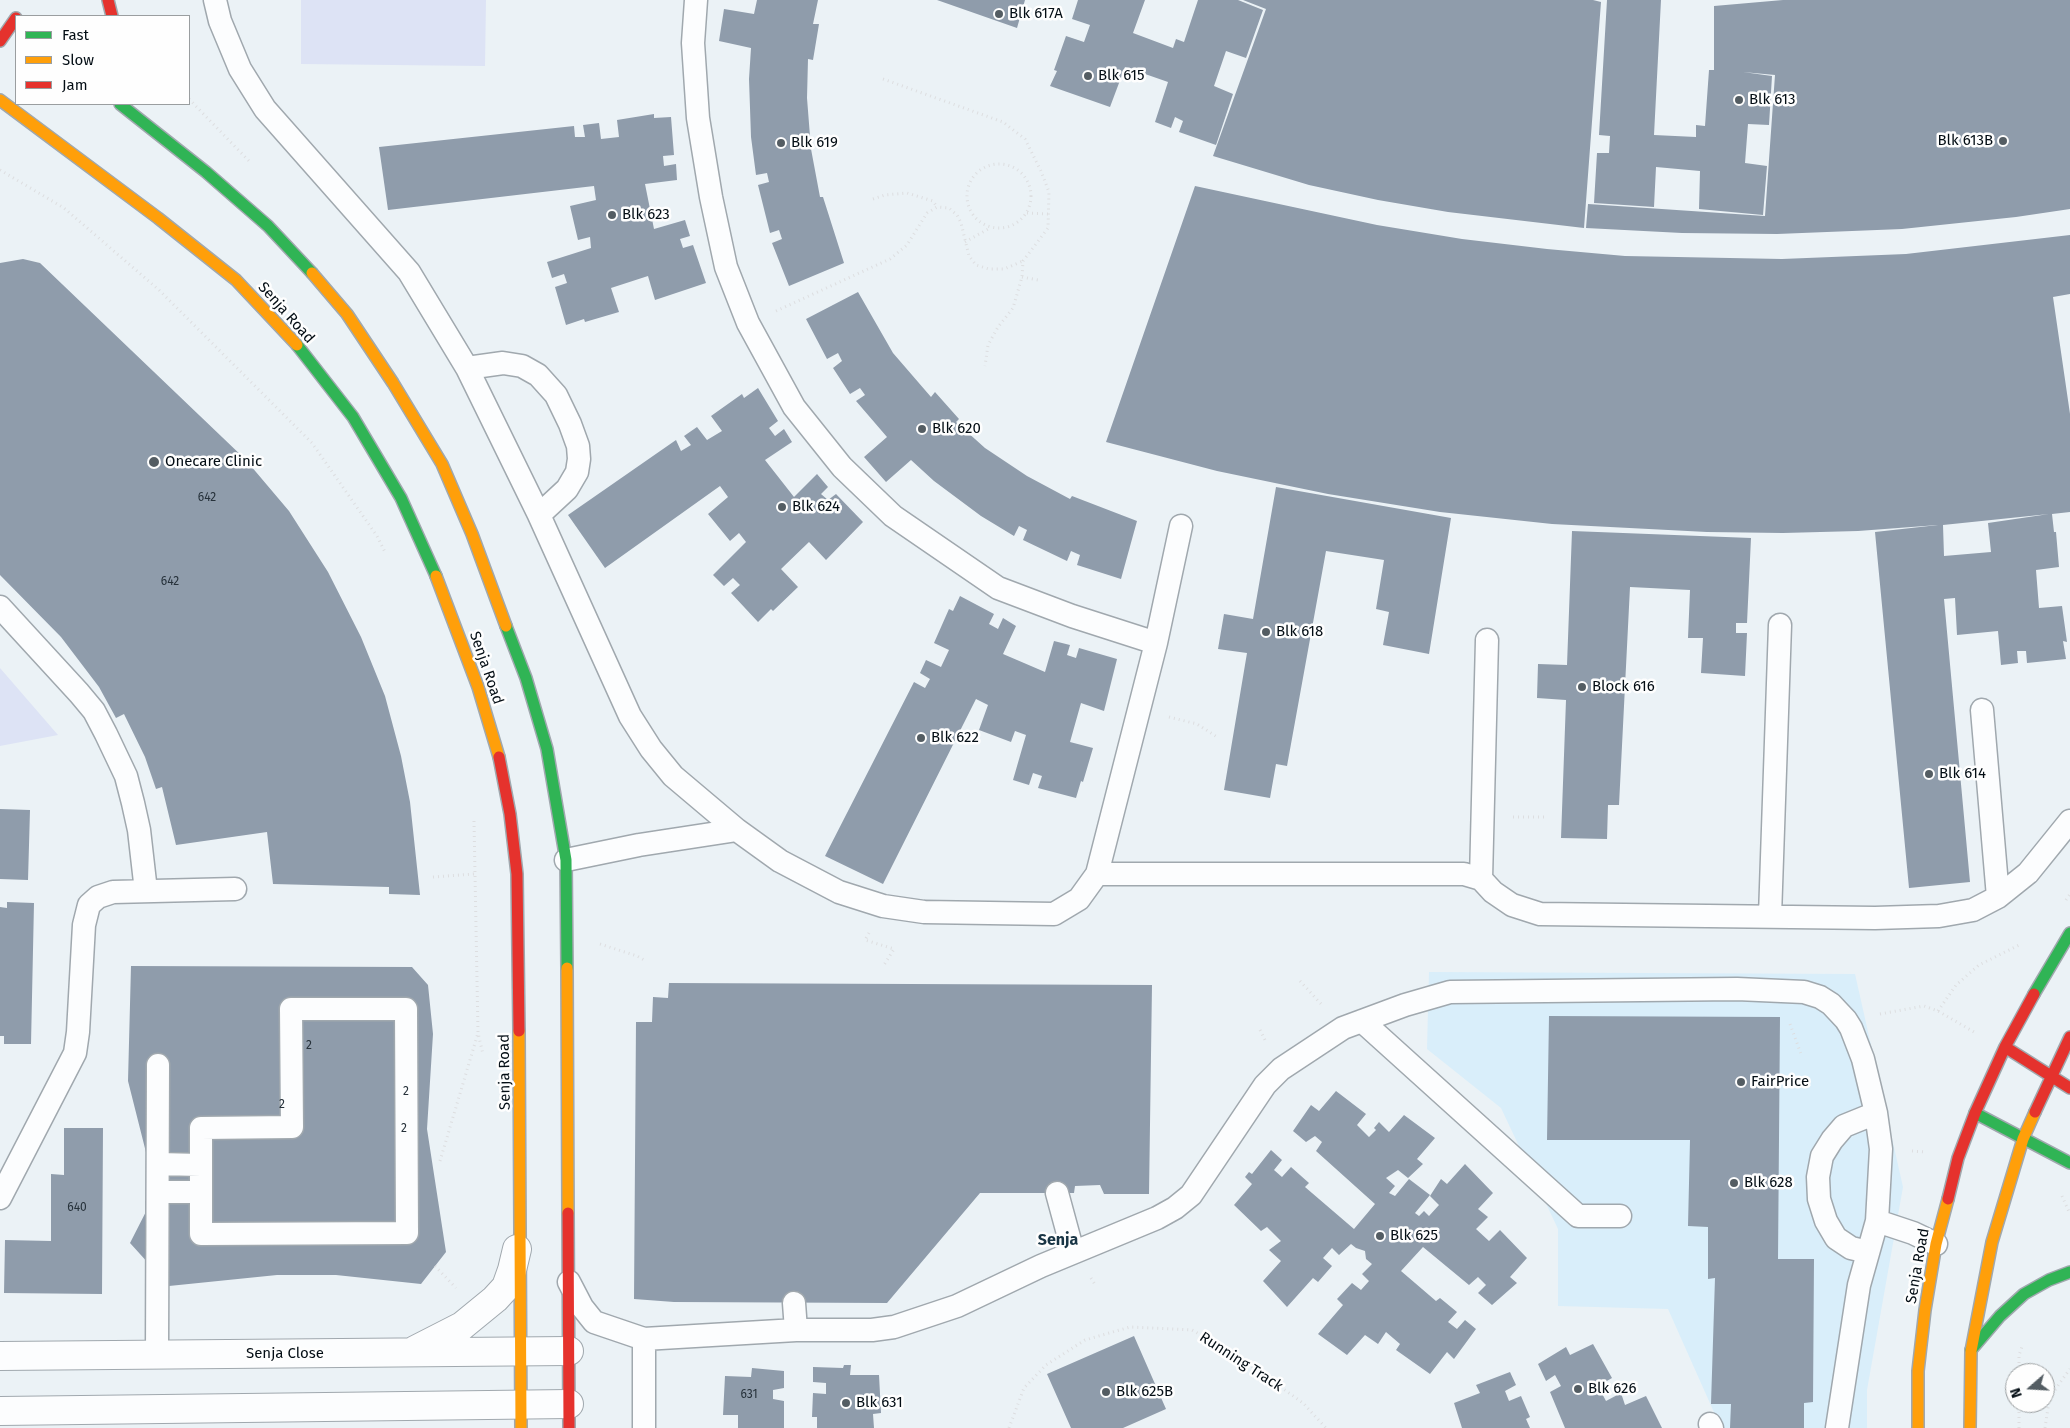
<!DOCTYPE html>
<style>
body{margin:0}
#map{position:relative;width:2070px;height:1428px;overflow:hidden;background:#ebf2f6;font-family:"Fira Sans",sans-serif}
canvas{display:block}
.legend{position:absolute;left:15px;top:15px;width:175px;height:90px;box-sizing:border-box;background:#fefefe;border:1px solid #9a9ea0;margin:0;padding:6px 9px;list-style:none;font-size:15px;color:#030d14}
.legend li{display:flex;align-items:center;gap:10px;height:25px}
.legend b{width:25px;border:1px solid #9a9ea0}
.north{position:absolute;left:2005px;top:1363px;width:50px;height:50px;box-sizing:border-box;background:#fefefe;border:1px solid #9a9ea0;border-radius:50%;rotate:251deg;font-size:14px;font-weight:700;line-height:20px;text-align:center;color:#030d14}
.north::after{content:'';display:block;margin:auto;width:18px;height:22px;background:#545d63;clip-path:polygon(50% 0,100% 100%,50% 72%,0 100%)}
</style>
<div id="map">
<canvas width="2070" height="1428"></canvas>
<ul class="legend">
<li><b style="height:6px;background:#30b455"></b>Fast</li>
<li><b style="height:6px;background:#ff9f0a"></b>Slow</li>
<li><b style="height:6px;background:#e5322d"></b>Jam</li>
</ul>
<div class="north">N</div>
</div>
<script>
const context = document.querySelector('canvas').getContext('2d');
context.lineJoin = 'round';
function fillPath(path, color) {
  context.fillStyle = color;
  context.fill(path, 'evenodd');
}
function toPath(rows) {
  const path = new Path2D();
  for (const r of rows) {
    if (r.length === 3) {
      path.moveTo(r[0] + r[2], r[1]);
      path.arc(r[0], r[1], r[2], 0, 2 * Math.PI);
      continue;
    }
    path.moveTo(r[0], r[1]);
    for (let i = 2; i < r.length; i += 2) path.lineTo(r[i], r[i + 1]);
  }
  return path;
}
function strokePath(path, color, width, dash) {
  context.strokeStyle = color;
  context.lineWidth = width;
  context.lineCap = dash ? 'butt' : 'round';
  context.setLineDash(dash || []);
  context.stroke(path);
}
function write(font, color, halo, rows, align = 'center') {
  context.font = font + ' "Fira Sans",sans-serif';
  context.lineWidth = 5;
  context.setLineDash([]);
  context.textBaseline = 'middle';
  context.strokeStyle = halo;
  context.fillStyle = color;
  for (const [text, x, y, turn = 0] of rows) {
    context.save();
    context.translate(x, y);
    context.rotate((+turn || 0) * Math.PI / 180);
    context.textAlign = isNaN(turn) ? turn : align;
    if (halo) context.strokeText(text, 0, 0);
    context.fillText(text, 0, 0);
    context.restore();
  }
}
fillPath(toPath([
 [1429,972,1855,974,1903,1187,1867,1390,1867,1428,1721,1428,1668,1309,1558,1306,1558,1229,1501,1108,1427,1049]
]), '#d9eefa');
fillPath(toPath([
 [301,0,486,0,485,66,301,64],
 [0,668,58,735,0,746]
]), '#dde3f5');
fillPath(toPath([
 [757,0,818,0,813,24,819,24,813,60,808,59,807,98,811,149,820,197,823,197,844,263,789,286,772,243,782,239,779,230,770,233,758,185,769,182,767,173,756,175,751,137,749,79,751,48,719,41,724,9,754,14],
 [937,0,1025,0,1017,28],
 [1078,0,1145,0,1133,33,1173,48,1176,39,1184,42,1198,0,1238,0,1263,10,1246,58,1226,51,1214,86,1233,94,1216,145,1179,132,1183,121,1175,117,1171,128,1155,122,1168,82,1125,67,1110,107,1050,86,1057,71,1054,70,1066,36,1084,42,1090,25,1072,19],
 [1243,0,1593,0,1601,2,1584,228,1448,212,1378,200,1309,185,1213,156,1266,9],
 [1607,0,1661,0,1654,135,1696,137,1696,125,1705,126,1709,70,1714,70,1714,6,1783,0,2070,0,2070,209,2016,217,1902,229,1777,234,1682,233,1586,228,1588,204,1765,216,1775,75,1743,72,1772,76,1769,125,1748,124,1745,163,1767,166,1763,215,1699,209,1700,171,1656,167,1654,207,1594,203,1597,153,1609,153,1610,136,1599,135],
 [654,114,654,118,671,117,674,155,663,156,664,166,676,164,677,180,645,184,654,229,685,220,690,236,680,239,683,248,693,245,706,283,655,300,648,276,611,288,619,312,585,322,584,319,566,325,555,287,567,283,564,274,552,278,547,262,591,248,590,237,578,240,570,206,596,200,594,186,388,210,379,147,574,126,575,137,585,137,583,125,599,123,601,139,619,137,617,120],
 [1195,186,1377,225,1462,239,1547,249,1625,256,1782,259,1906,254,2070,235,2070,294,2053,297,2070,414,2070,512,2052,514,2054,532,2056,532,2059,567,2036,570,2039,608,2062,606,2067,642,2063,641,2066,659,2027,663,2026,651,2017,651,2018,663,2001,665,1998,631,1957,635,1955,598,1944,599,1970,882,1909,888,1875,532,1938,525,1858,531,1783,533,1707,532,1552,524,1440,512,1328,494,1217,471,1106,442],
 [2049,514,1988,523,1991,552,1944,556,1943,525],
 [23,259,40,263,245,459,289,511,328,572,361,637,385,696,401,756,410,802,420,895,389,894,389,887,273,884,267,832,176,845,162,787,156,789,145,757,124,714,116,718,99,687,61,637,0,575,0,263],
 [858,292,893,353,931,397,935,392,959,419,956,422,985,448,1027,476,1070,499,1072,496,1137,521,1121,579,1077,565,1080,555,1071,551,1067,561,1023,540,1027,530,1019,526,1014,536,981,516,934,481,911,460,886,482,864,457,887,437,856,401,865,395,860,388,850,394,833,368,842,361,838,353,827,359,806,319],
 [758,388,778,421,769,428,775,436,784,429,792,442,765,460,794,497,817,474,828,487,821,494,828,500,836,494,863,522,826,560,809,542,781,569,798,587,773,611,771,609,758,622,731,593,740,585,733,578,724,586,713,575,746,542,739,533,730,541,708,514,728,497,720,486,605,568,568,515,676,440,681,451,691,445,684,436,697,427,707,440,722,431,711,416,742,394,744,398],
 [1276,487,1451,518,1429,654,1383,645,1389,612,1376,609,1384,560,1326,551,1287,766,1276,764,1270,798,1224,790,1247,653,1218,649,1224,614,1253,619],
 [1572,531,1751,538,1747,623,1736,623,1736,633,1747,633,1745,676,1701,673,1703,638,1688,638,1690,590,1630,587,1619,805,1608,805,1607,839,1561,838,1566,700,1537,698,1538,664,1567,665],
 [960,596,994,614,989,624,998,629,1003,618,1016,626,1003,654,1045,672,1054,641,1070,645,1067,655,1076,658,1079,648,1117,659,1104,711,1081,703,1070,742,1093,748,1083,782,1081,781,1076,798,1038,788,1042,776,1033,773,1029,785,1013,780,1026,735,1015,731,1011,742,979,730,988,705,976,699,883,884,825,856,914,682,925,688,930,679,920,673,926,660,941,667,949,650,934,643,949,609,953,611],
 [0,809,30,810,28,880,0,879],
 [7,902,34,903,31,1044,4,1044,4,1036,0,1036,0,907,7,908],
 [131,966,412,967,428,985,433,1034,427,1129,446,1252,421,1284,336,1275,277,1275,169,1286,130,1243,156,1192,128,1081],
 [669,983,1152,985,1149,1194,1104,1194,1100,1185,1075,1186,1074,1193,980,1193,887,1303,674,1302,634,1299,636,1022,652,1022,653,997,668,998],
 [1549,1016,1780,1017,1778,1259,1814,1259,1813,1402,1804,1403,1804,1428,1730,1428,1731,1404,1711,1404,1715,1278,1708,1279,1708,1227,1688,1226,1690,1140,1547,1140],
 [1336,1091,1366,1114,1357,1125,1369,1137,1376,1130,1374,1128,1379,1122,1389,1132,1404,1115,1435,1138,1417,1159,1423,1164,1408,1178,1398,1170,1386,1178,1395,1186,1389,1193,1395,1196,1409,1179,1430,1195,1415,1213,1419,1216,1424,1211,1429,1216,1439,1205,1430,1196,1441,1179,1447,1184,1465,1164,1493,1193,1478,1209,1488,1217,1476,1229,1489,1241,1500,1230,1527,1258,1510,1277,1517,1283,1492,1305,1478,1293,1486,1285,1478,1277,1469,1285,1423,1247,1401,1271,1436,1301,1440,1298,1457,1312,1448,1322,1457,1329,1465,1320,1476,1329,1454,1359,1447,1352,1430,1374,1396,1350,1400,1344,1386,1332,1378,1344,1365,1335,1347,1355,1318,1334,1343,1305,1337,1299,1352,1283,1361,1290,1369,1281,1362,1274,1372,1264,1366,1259,1365,1251,1356,1248,1351,1244,1339,1255,1332,1248,1323,1258,1332,1266,1318,1282,1313,1278,1287,1307,1263,1281,1281,1261,1269,1250,1281,1241,1267,1227,1261,1231,1234,1205,1252,1184,1245,1177,1249,1172,1252,1174,1271,1150,1282,1160,1274,1170,1282,1177,1291,1167,1309,1183,1305,1187,1354,1229,1375,1204,1316,1151,1322,1142,1315,1136,1306,1142,1293,1131,1311,1105,1319,1111],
 [64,1128,103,1128,102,1294,4,1293,5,1240,51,1241,51,1174,64,1175],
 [1134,1336,1166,1409,1123,1428,1071,1428,1047,1374],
 [1593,1344,1612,1378,1598,1386,1606,1401,1621,1393,1625,1405,1646,1396,1662,1428,1565,1428,1550,1392,1561,1386,1555,1375,1546,1381,1538,1364,1566,1347,1570,1355],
 [844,1365,851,1365,850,1375,879,1375,881,1413,873,1414,874,1428,817,1428,817,1417,812,1417,813,1393,826,1394,826,1383,813,1382,813,1367,843,1368],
 [752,1368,784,1371,784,1388,773,1390,773,1399,784,1401,784,1428,738,1428,738,1415,723,1415,725,1376,751,1377],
 [1510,1372,1516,1385,1505,1391,1509,1401,1521,1396,1530,1417,1526,1419,1530,1428,1462,1428,1454,1403,1480,1393,1476,1385]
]), '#8f9cab');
const lane = toPath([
 [215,0,220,21,240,69,265,109,409,272,467,368,539,515,630,716,651,749,673,776,737,830,780,861,839,892,883,906,924,912,1054,914,1079,899,1097,874,1156,643,1181,526],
 [696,0,693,43,698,118,711,197,726,267,748,323,794,407,842,467,893,516,998,588,1072,616,1156,643],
 [467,368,503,363,522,366,538,375,556,395,570,424,578,446,579,459,577,472,567,489,539,515],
 [0,607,79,693,94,711,106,734,126,776,133,803,139,830,146,891],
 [1982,710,1998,897],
 [566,860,639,845,737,830],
 [1097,874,1464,874,1481,879,1493,892,1512,905,1540,914,1875,918,1939,916,1973,910,1998,897,2028,873,2070,821],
 [1481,879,1487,640],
 [1770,916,1780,625],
 [291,1009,406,1009,407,1233,201,1234,201,1128,292,1127,291,1009],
 [1362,1021,1578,1216,1620,1216],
 [158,1164,201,1165],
 [158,1192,201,1192],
 [1057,1193,1073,1252],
 [0,1198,75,1053,78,1032,84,925,89,905,98,897,113,892,235,889],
 [1877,1221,1913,1233,1936,1244],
 [1868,1252,1851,1248,1836,1238,1826,1221,1819,1199,1818,1177,1822,1156,1832,1140,1844,1126,1876,1113],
 [569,1282,582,1307,594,1322,644,1339,796,1330,872,1330,894,1327,957,1306,1041,1266,1157,1218,1175,1208,1191,1195,1265,1085,1281,1069,1343,1028,1405,1005,1450,992,1737,989,1804,992,1820,997,1831,1004,1846,1020,1851,1028,1863,1059,1876,1113,1881,1149,1877,1221,1859,1285,1837,1428],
 [794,1303,796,1330],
 [644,1339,644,1428],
 [157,1355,158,1065],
 [1710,1424,1712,1428]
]);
const street = toPath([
 [415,1350,462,1326,495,1299,506,1287,512,1270,517,1249],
 [0,1356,569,1351],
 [0,1411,569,1404]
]);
const fast = toPath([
 [120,104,206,172,268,226,312,273],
 [297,345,353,417,401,498,436,576],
 [506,626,526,678,547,749,566,860,567,968],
 [2034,994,2070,933],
 [1975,1113,2070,1163],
 [1971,1350,2000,1316,2024,1294,2049,1280,2070,1272]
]);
const slow = toPath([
 [0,100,158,218,236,280,297,345],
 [312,273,347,314,393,383,442,464,472,534,506,626],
 [436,576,478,687,499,757],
 [567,968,568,1213],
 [519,1031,521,1428],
 [1918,1428,1918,1371,1925,1310,1936,1244,1948,1199],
 [1970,1428,1971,1351,1992,1242,2023,1139,2035,1112]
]);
const jam = toPath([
 [108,0,112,16],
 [0,41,16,18],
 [499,757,510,814,517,874,519,1031],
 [2005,1047,2070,1088],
 [2035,1112,2070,1037],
 [1948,1199,1958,1158,1975,1113,2005,1047,2034,994],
 [568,1213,569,1428]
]);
strokePath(lane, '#a0a8ae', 25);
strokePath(street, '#a0a8ae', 30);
strokePath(fast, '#a0a8ae', 14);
strokePath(slow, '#a0a8ae', 14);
strokePath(jam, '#a0a8ae', 14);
strokePath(toPath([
 [883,79,1003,122,1025,139,1041,171,1049,192,1048,228,1023,261,1022,277,1013,308,998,327,988,345,985,366],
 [189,99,249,161],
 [999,196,32],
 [0,170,64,208,159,290,312,443,377,536,385,552],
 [873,199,885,195,907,193,933,201,937,207],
 [1027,213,1049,214],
 [965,242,990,228],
 [1022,277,1038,280],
 [776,311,890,259,907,245,927,213,937,207,949,208,957,215,961,223,969,256,976,265,989,269,1004,269,1023,261],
 [1169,717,1197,724,1217,737],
 [1513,817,1548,817],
 [474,821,478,1033,483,1054],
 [433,877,474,874],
 [2066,900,2070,894],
 [869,933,865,940,894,949,884,965],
 [600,944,637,956,646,961],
 [1300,981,1322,1005],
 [1938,1011,1956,985,1979,965,2021,944],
 [1880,1014,1924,1006,1938,1011,1974,1032],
 [1790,1024,1801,1054],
 [1260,1030,1266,1042],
 [1912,1151,1925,1152],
 [440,1161,478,1033],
 [2062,1196,2070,1214],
 [435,1266,456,1288],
 [1091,1278,1096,1286],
 [2019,1373,2019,1355,2023,1344],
 [1009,1428,1024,1388,1046,1365,1085,1340,1130,1327,1192,1330,1236,1355,1303,1403,1326,1428],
 [2019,1428,2019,1403],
 [2045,1428,2049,1401,2059,1384,2070,1369]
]), '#dddee0', 3, [1, 4]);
strokePath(lane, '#fcfdfe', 22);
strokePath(street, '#fcfdfe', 28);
strokePath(fast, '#30b455', 11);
strokePath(slow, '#ff9f0a', 11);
strokePath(jam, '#e5322d', 11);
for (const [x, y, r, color] of [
 [999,14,5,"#545d63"],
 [1088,76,5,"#545d63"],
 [1739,100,5,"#545d63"],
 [2003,141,5,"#545d63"],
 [781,143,5,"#545d63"],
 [612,215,5,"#545d63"],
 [922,429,5,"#545d63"],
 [154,462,6,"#545d63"],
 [782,507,5,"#545d63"],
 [1266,632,5,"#545d63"],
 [1582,687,5,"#545d63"],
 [921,738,5,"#545d63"],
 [1929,774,5,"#545d63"],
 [1741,1082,5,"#545d63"],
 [1734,1183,5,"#545d63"],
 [1380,1236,5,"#545d63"],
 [1578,1389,5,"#545d63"],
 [1106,1392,5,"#545d63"],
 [846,1403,5,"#545d63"]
]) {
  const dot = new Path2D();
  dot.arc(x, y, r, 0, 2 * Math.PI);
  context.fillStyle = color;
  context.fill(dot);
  strokePath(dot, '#fefefe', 2);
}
write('12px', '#26313a', null, [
 ["642",207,498],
 ["642",170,582],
 ["2",309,1046],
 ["2",406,1092],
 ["2",282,1105],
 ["2",404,1129],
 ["640",77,1208],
 ["631",749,1395]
]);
write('15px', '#030d14', '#fefefe', [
 ["Blk 617A",1009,14],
 ["Blk 615",1098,76],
 ["Blk 613",1749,100],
 ["Blk 613B",1993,141,"right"],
 ["Blk 619",791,143],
 ["Blk 623",622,215],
 ["Blk 620",932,429],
 ["Onecare Clinic",165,462],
 ["Blk 624",792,507],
 ["Blk 618",1276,632],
 ["Block 616",1592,687],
 ["Blk 622",931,738],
 ["Blk 614",1939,774],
 ["FairPrice",1751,1082],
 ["Blk 628",1744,1183],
 ["Blk 625",1390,1236],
 ["Blk 626",1588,1389],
 ["Blk 625B",1116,1392],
 ["Blk 631",856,1403]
], 'left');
write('15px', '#030d14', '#fefefe', [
 ["Senja Road",286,313,48],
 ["Senja Road",486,668,71],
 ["Senja Road",505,1072,-91],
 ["Senja Road",1918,1266,-80],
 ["Senja Close",285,1354],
 ["Running Track",1241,1362,33]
]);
write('bold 16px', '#193545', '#fefefe', [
 ["Senja",1058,1241]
]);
</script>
